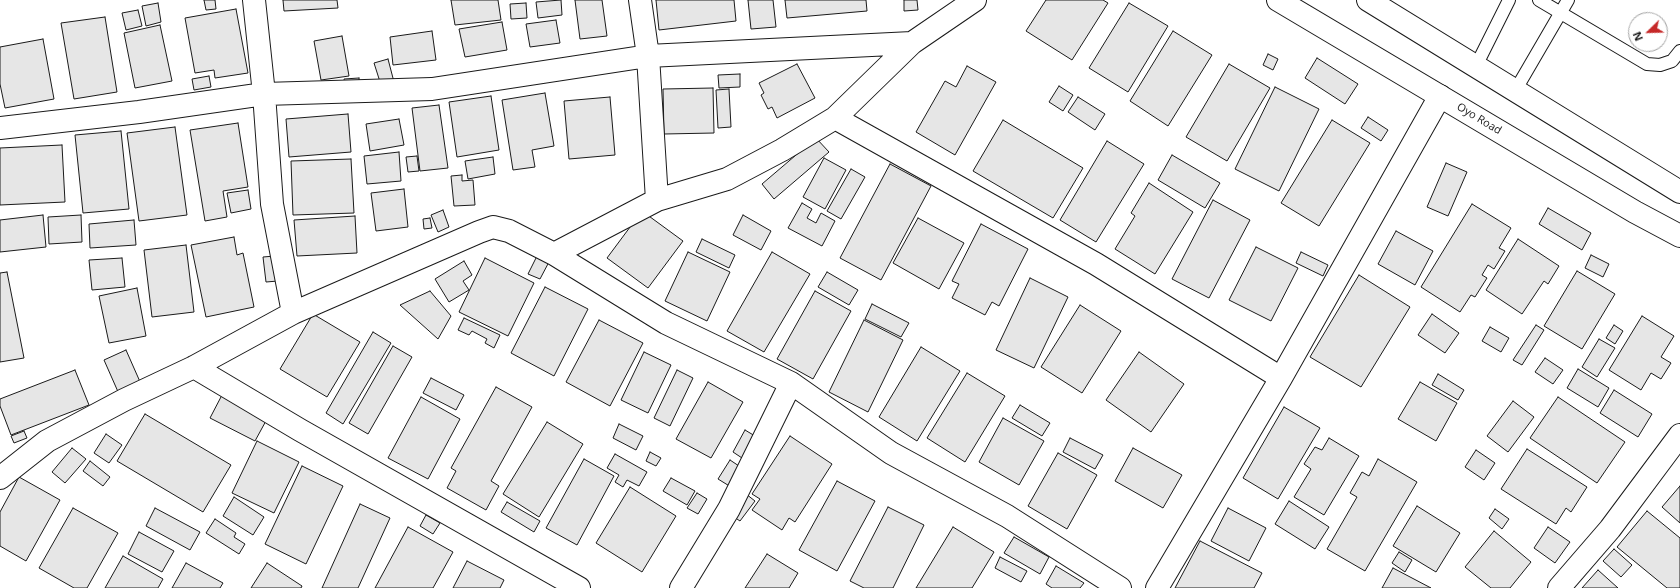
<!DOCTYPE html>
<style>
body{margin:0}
#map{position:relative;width:1680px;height:588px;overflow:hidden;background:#fff;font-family:"Open Sans",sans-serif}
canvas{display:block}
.north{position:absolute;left:1628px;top:12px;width:40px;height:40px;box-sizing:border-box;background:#fff;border:1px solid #a3a3a3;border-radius:50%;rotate:247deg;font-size:11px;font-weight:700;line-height:16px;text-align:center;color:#1a1a1a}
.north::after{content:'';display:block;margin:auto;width:14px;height:18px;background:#c62828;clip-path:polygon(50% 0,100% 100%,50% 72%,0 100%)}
</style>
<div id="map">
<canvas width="1680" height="588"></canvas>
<div class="north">N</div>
</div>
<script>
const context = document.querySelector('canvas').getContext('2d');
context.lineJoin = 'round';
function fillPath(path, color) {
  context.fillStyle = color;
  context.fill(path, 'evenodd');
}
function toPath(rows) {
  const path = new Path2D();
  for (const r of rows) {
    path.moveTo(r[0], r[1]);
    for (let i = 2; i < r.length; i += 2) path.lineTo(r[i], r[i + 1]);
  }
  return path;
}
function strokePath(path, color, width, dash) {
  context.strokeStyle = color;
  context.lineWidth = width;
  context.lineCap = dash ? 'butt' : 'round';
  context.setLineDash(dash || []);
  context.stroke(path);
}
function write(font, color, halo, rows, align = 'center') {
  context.font = font + ' "Open Sans",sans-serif';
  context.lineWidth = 3;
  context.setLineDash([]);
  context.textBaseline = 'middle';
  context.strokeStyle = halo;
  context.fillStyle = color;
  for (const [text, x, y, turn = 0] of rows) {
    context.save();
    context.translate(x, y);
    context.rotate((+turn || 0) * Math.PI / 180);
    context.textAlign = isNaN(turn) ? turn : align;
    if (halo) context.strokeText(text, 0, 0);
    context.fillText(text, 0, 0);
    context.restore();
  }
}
const building = toPath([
 [204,0,215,0,216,9,206,10,204,0],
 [283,0,337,0,338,8,284,11,283,0],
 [451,0,498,0,501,20,455,25,451,0],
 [561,0,562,15,538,18,536,2,561,0],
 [575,0,602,0,607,36,580,39,575,0],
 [656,0,734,0,736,21,659,30,656,0],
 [748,0,773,0,776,27,751,29,748,0],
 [785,0,866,0,867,11,787,18,785,0],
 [904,0,917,0,918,10,904,11,904,0],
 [1046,0,1103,0,1108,3,1072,60,1026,31,1046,0],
 [158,3,161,22,146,26,142,6,158,3],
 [526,3,527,18,511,19,510,4,526,3],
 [1129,3,1168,26,1128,92,1089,68,1129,3],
 [236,9,248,73,215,78,214,70,195,73,185,18,236,9],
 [138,10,142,26,126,30,122,13,138,10],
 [105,17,117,92,74,99,61,23,105,17],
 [556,20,560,43,530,47,526,24,556,20],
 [502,22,507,50,465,57,459,29,502,22],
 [160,25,172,81,135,88,124,33,160,25],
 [432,31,436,60,393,65,390,37,432,31],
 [1173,31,1212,55,1168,126,1130,101,1173,31],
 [342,36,349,76,321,80,314,41,342,36],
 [43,39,54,99,5,108,0,84,0,47,43,39],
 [1268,54,1278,59,1273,70,1263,65,1268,54],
 [1317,58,1358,84,1345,104,1305,78,1317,58],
 [388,59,394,82,381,85,374,63,388,59],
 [797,64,815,98,777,118,772,107,768,109,761,95,764,93,759,83,797,64],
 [1229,64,1270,88,1227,161,1186,137,1229,64],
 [967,66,996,82,955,155,916,132,945,81,956,87,967,66],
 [740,74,740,87,719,88,718,75,740,74],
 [209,76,211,87,194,90,192,79,209,76],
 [359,78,359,85,345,86,344,79,359,78],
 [1059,86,1073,95,1063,111,1049,102,1059,86],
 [1275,87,1319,109,1279,191,1235,169,1275,87],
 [713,88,714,133,664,134,663,89,713,88],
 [729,89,731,127,718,128,716,90,729,89],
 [545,93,554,146,532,150,535,167,513,170,502,100,545,93],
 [491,96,499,150,457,157,449,102,491,96],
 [610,97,615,155,569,159,564,101,610,97],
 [1078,97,1105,114,1095,130,1068,112,1078,97],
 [439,105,448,168,420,171,412,108,439,105],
 [348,114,351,152,289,157,286,119,348,114],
 [1368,117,1388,130,1381,141,1361,128,1368,117],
 [399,119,404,145,370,151,366,124,399,119],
 [1003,120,1083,168,1053,218,973,171,1003,120],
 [1332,120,1370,143,1319,226,1281,203,1332,120],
 [238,123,248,187,223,191,227,217,205,221,190,130,238,123],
 [175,127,187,215,139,221,127,133,175,127],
 [121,131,129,209,83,213,75,135,121,131],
 [816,138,829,152,774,199,762,184,816,138],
 [1107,141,1144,164,1096,242,1060,220,1107,141],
 [62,145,65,202,0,205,0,148,62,145],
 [399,152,401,181,367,184,364,156,399,152],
 [1172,155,1220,183,1205,208,1158,180,1172,155],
 [417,156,419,171,408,172,406,157,417,156],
 [493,157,495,174,468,179,465,161,493,157],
 [824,158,846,170,825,209,803,197,824,158],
 [351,159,354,213,293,215,291,161,351,159],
 [1446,163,1467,172,1448,216,1427,207,1446,163],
 [890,164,931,186,881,280,840,258,890,164],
 [851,169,865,177,841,219,827,211,851,169],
 [462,175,462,181,473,180,475,205,454,206,451,176,462,175],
 [1149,183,1193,212,1155,274,1115,249,1135,216,1131,213,1149,183],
 [404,189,408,227,376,231,371,193,404,189],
 [248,190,251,209,231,213,227,193,248,190],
 [1213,200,1250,220,1209,298,1172,279,1213,200],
 [802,203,812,209,807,218,816,223,821,213,835,221,822,246,788,228,802,203],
 [1472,204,1511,228,1499,248,1505,251,1494,269,1488,265,1482,275,1487,278,1475,297,1471,295,1460,312,1421,287,1472,204],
 [1548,208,1591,233,1582,250,1539,224,1548,208],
 [443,210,449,227,438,232,431,215,443,210],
 [642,211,683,241,648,288,607,258,642,211],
 [43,215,46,247,0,252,0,220,43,215],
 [81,215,82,242,49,244,48,217,81,215],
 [743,215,771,231,761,250,733,235,743,215],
 [355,216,357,253,297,256,294,220,355,216],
 [430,218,432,228,424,229,423,219,430,218],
 [918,218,964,243,939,289,893,263,918,218],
 [134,220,136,245,90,248,89,224,134,220],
 [981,224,1028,249,999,306,992,302,985,315,952,298,959,284,952,281,981,224],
 [1396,231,1433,251,1415,285,1378,264,1396,231],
 [234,237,237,255,243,253,254,307,206,317,191,245,234,237],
 [702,239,735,255,729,268,696,252,702,239],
 [1518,239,1559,266,1548,284,1544,281,1522,314,1486,290,1518,239],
 [186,245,194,312,152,317,144,250,186,245],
 [1256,247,1298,268,1271,321,1229,300,1256,247],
 [688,252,730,272,707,321,665,301,688,252],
 [772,252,810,274,764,352,727,331,772,252],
 [1301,252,1328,265,1323,276,1296,263,1301,252],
 [538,254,550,260,540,279,528,274,538,254],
 [1591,255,1609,264,1603,277,1585,268,1591,255],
 [275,256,278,281,266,282,263,257,275,256],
 [122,258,125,287,92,290,89,260,122,258],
 [485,258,534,283,508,336,459,312,485,258],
 [464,261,472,275,463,281,469,290,449,302,435,279,464,261],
 [1577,271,1615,294,1582,349,1544,326,1577,271],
 [7,272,24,358,0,362,0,273,7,272],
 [827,272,858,290,849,305,818,287,827,272],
 [1359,275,1410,307,1361,387,1310,357,1359,275],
 [1030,278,1068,297,1034,368,996,350,1030,278],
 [545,287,588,309,554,376,511,353,545,287],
 [137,288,146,336,109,343,99,296,137,288],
 [430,291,451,316,438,339,400,305,430,291],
 [815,291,851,311,813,379,777,359,815,291],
 [872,304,909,323,901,337,865,319,872,304],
 [1080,305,1121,331,1082,393,1041,367,1080,305],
 [313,314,360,342,327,397,280,369,313,314],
 [1432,314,1459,333,1445,353,1418,335,1432,314],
 [1642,316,1674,336,1661,357,1671,363,1661,379,1651,373,1641,390,1609,370,1642,316],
 [464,318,500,335,494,348,485,343,487,339,472,331,469,335,458,330,464,318],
 [599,320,643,343,610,406,566,382,599,320],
 [864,320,903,340,868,412,829,392,864,320],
 [1536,325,1544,330,1522,365,1513,360,1536,325],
 [1614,325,1623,331,1615,344,1606,338,1614,325],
 [1490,327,1509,338,1501,352,1482,341,1490,327],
 [373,332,391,343,343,424,326,413,373,332],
 [1599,339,1615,348,1597,377,1582,367,1599,339],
 [393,346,412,357,368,434,349,423,393,346],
 [921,347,960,371,917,441,879,417,921,347],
 [126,350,141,384,119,394,104,360,126,350],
 [644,352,671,365,648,413,621,400,644,352],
 [1139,352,1184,384,1151,432,1106,400,1139,352],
 [1545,358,1563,370,1553,384,1535,372,1545,358],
 [1578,369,1609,388,1598,407,1567,388,1578,369],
 [75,370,89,405,11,435,0,406,0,399,75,370],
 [677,370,693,378,670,426,654,418,677,370],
 [967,373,1005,396,965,462,927,438,967,373],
 [1438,374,1464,390,1458,400,1432,385,1438,374],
 [431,378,464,395,456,410,423,393,431,378],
 [708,382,743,402,711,458,676,439,708,382],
 [1420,382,1457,403,1436,441,1398,419,1420,382],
 [496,387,532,407,491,481,499,486,486,510,447,488,456,471,451,468,496,387],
 [1614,390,1652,414,1638,437,1600,413,1614,390],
 [222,395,267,419,255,441,210,418,222,395],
 [421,397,460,419,428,479,388,458,421,397],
 [1558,397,1625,442,1597,483,1530,438,1558,397],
 [1513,401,1534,417,1508,452,1487,436,1513,401],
 [1020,405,1050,423,1042,436,1012,418,1020,405],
 [1284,407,1320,428,1278,499,1243,478,1284,407],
 [145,414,231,465,203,512,117,461,145,414],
 [1003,418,1044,441,1019,485,979,462,1003,418],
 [547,422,583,444,539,517,503,494,547,422],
 [619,424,643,436,636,450,613,438,619,424],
 [745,430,760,439,742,458,733,452,745,430],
 [24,431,27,438,14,443,11,436,24,431],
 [106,434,122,445,109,463,94,453,106,434],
 [790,436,832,464,795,522,789,518,782,530,752,510,760,499,752,494,790,436],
 [1070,438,1103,455,1095,469,1063,452,1070,438],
 [1329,438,1359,456,1324,515,1294,497,1311,469,1304,464,1315,447,1322,450,1329,438],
 [257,441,299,462,274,513,232,493,257,441],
 [72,448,86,459,65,483,52,472,72,448],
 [1133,448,1182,475,1163,508,1115,481,1133,448],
 [1527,449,1587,487,1571,512,1566,508,1556,524,1501,489,1527,449],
 [1476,450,1495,463,1484,480,1465,467,1476,450],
 [650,452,661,458,656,466,646,461,650,452],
 [1058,453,1097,475,1067,529,1028,506,1058,453],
 [615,454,647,472,639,486,627,480,623,487,615,482,619,475,607,468,615,454],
 [584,459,614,476,577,545,546,528,584,459],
 [1378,459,1417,482,1365,571,1327,549,1357,497,1350,493,1362,472,1369,476,1378,459],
 [730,460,742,468,731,487,718,479,730,460],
 [90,461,110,477,103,486,83,471,90,461],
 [302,466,343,486,306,564,265,544,302,466],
 [19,477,60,500,26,561,0,546,0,512,19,477],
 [671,478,695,491,687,505,663,491,671,478],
 [837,481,875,501,837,571,799,550,837,481],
 [1680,486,1680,523,1662,507,1680,486],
 [630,487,676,516,642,572,596,543,630,487],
 [697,493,707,499,698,514,687,508,697,493],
 [746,494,755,501,740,521,731,515,746,494],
 [234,497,264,517,253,535,223,516,234,497],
 [1289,501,1329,527,1315,549,1275,524,1289,501],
 [507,502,540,521,534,532,501,512,507,502],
 [360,504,390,518,358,588,322,588,360,504],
 [1417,506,1460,533,1436,572,1393,546,1417,506],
 [888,507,924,525,893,588,864,588,850,581,888,507],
 [73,508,118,533,87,588,74,588,39,568,73,508],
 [155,508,200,532,190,550,146,526,155,508],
 [1228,508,1266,528,1249,561,1211,541,1228,508],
 [1495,509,1509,519,1502,529,1489,518,1495,509],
 [1647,511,1680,538,1680,588,1667,588,1617,547,1647,511],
 [426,515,440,523,433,534,420,526,426,515],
 [215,519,236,533,234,537,245,544,239,554,206,533,215,519],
 [408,527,453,552,433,588,375,588,408,527],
 [953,527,994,552,972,588,916,588,953,527],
 [1548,527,1570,542,1555,563,1534,548,1548,527],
 [1494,531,1531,562,1510,588,1491,588,1465,567,1494,531],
 [139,532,174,551,162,572,128,554,139,532],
 [1014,537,1049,557,1040,574,1004,553,1014,537],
 [1200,541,1262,573,1254,588,1175,588,1200,541],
 [1614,549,1632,565,1621,577,1603,561,1614,549],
 [1399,552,1412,560,1405,572,1392,563,1399,552],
 [767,554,798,573,789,588,745,588,767,554],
 [123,556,163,579,158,588,105,588,123,556],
 [1000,557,1027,571,1021,582,995,568,1000,557],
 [467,561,504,580,500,588,453,588,467,561],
 [186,563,223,583,220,588,172,588,186,563],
 [267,563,302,586,301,588,251,588,267,563],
 [1056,566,1084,583,1080,588,1052,588,1046,584,1056,566],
 [1393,568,1431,588,1382,588,1393,568],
 [1598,570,1618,588,1582,588,1598,570]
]);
fillPath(building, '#e6e6e6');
strokePath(building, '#1a1a1a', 1);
const service = toPath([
 [1539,0,1647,64,1660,65,1672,61,1680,51],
 [1476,66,1509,0],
 [1515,91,1568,0]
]);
const minor = toPath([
 [254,0,264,94,272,204,293,313],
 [640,0,648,56,657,200],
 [835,118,1096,264,1281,378],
 [0,128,139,112,264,94,432,89,648,56,912,43],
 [554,254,666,323,791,383,891,453,1007,516,1120,588],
 [194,367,300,430,579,588],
 [0,478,47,441,124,400,194,367,293,313,479,232,493,227,509,231,554,254,657,200,727,179,782,150,835,118,912,43,975,0],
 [681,588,729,509,791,383],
 [1157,588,1281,378,1440,96],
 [1559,588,1610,529,1680,435]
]);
const primary = toPath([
 [1278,0,1635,212,1680,236],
 [1368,0,1680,192]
]);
strokePath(service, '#1a1a1a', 14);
strokePath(minor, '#1a1a1a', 24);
strokePath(primary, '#1a1a1a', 24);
strokePath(service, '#fff', 12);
strokePath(minor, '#fff', 22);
strokePath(primary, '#fff', 22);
write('11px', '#1a1a1a', '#fff', [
 ["Oyo Road",1479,119,31]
]);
</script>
